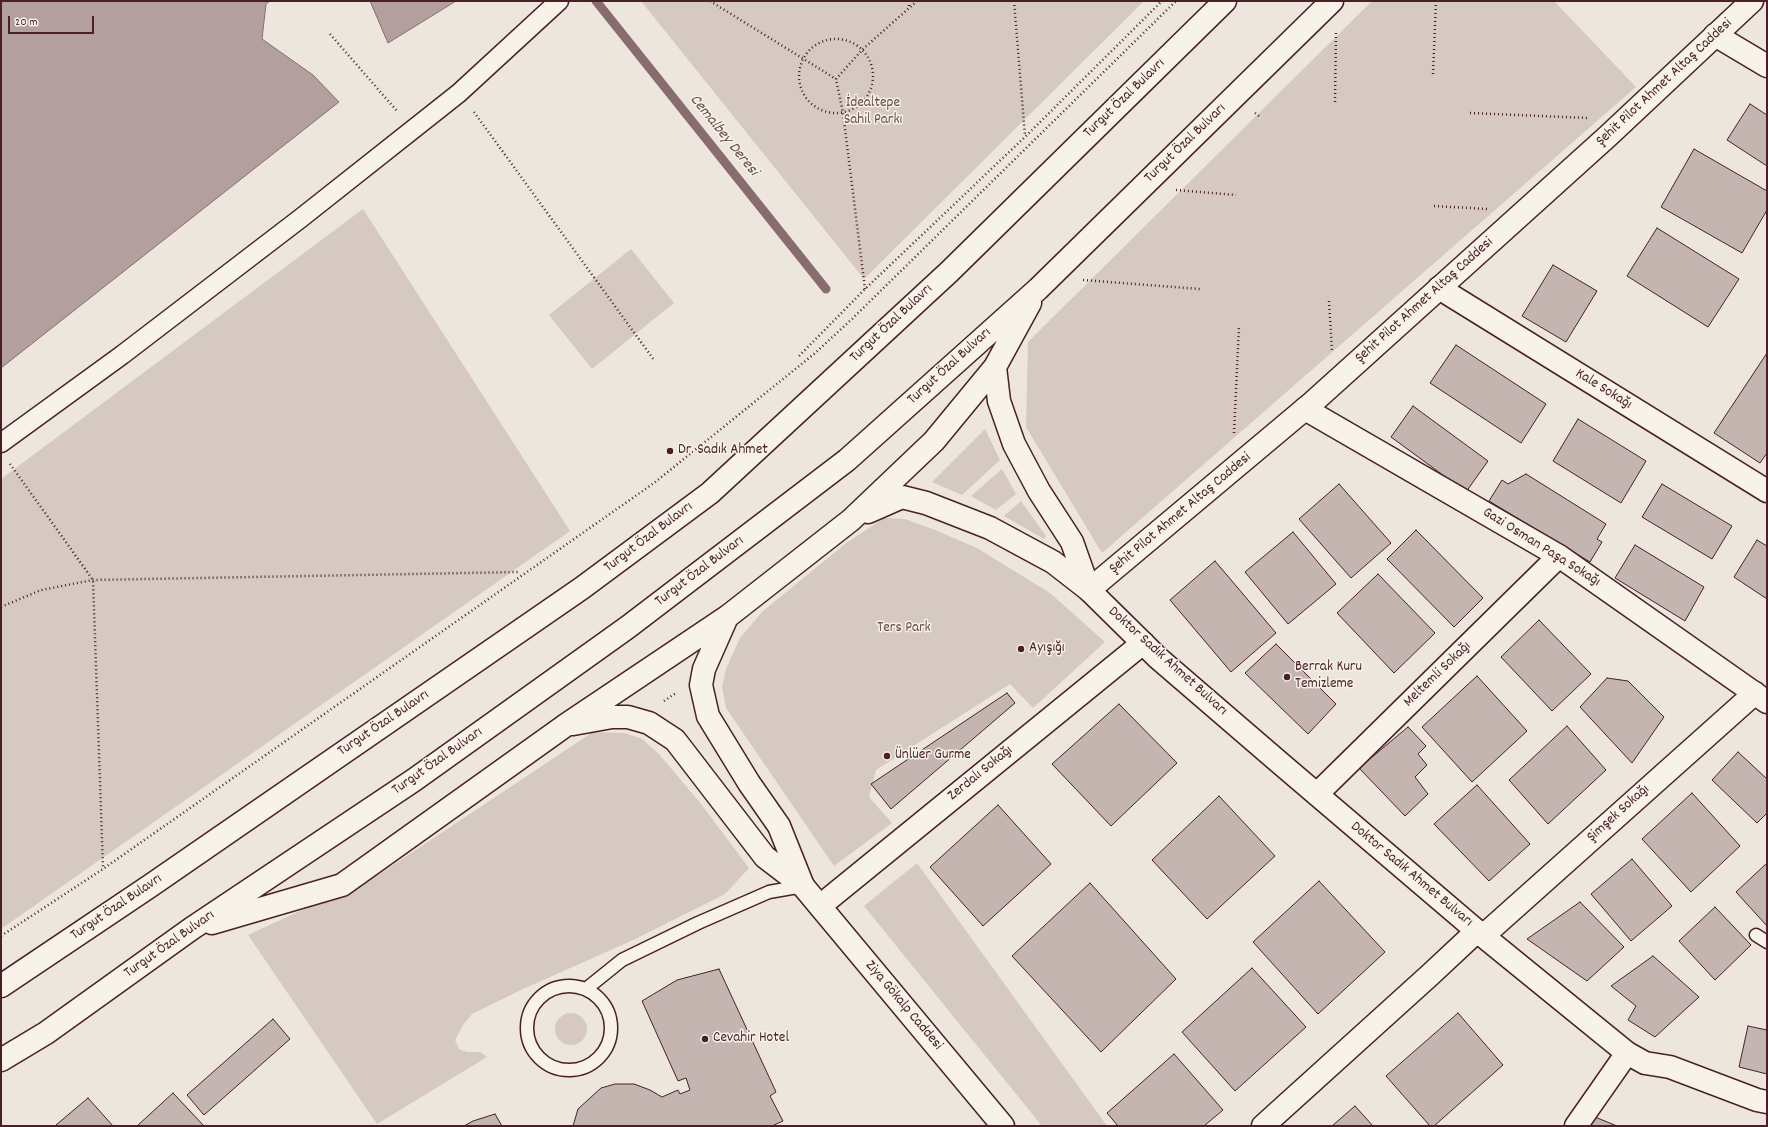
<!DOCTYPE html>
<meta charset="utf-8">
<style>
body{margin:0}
#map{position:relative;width:1768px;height:1127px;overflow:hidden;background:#ece6dd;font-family:Dekko,sans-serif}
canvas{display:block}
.frame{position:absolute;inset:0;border:2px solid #4a1f2b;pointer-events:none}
.scale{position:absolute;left:8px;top:16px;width:86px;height:18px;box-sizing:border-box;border:2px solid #4a1f2b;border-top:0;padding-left:5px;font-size:12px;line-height:14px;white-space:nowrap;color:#4a1f2b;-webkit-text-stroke:3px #f7f3e8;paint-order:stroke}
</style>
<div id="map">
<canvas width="1768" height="1127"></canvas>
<div class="frame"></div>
<div class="scale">20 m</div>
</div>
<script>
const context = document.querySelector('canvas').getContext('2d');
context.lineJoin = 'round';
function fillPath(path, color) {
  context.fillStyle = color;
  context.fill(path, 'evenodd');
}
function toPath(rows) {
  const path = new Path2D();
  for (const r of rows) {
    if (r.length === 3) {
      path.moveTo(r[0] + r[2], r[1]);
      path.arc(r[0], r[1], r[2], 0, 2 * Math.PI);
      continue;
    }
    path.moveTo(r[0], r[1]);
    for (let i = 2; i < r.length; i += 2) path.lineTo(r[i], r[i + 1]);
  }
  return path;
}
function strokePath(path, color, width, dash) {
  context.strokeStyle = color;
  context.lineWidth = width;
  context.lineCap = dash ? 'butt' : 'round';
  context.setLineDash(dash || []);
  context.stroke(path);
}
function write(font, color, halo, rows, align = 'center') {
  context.font = font + ' Dekko,sans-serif';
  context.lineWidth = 3;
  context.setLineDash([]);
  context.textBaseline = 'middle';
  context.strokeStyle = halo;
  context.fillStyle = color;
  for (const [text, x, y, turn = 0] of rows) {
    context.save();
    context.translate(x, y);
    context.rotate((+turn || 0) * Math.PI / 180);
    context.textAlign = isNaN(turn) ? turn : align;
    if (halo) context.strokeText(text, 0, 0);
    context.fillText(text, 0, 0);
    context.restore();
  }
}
fillPath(toPath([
 [641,1,1144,1,864,279],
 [1372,1,1554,1,1636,87,1102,553,1026,427,1028,342],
 [363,209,570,531,1,929,1,479],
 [631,249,674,303,592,369,549,315],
 [985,429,1000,460,962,495,932,482],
 [1002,469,1016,494,996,510,971,496],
 [1021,501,1046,536,1044,539,1004,516],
 [884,518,905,519,935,530,977,548,1050,593,1105,642,1033,708,1010,684,876,770,869,797,892,823,834,866,726,708,722,687,726,669,740,638,763,611,845,544],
 [593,732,625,733,642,739,659,754,701,804,749,868,725,894,631,941,523,989,472,1014,463,1025,455,1040,459,1049,467,1052,480,1052,487,1057,377,1124,248,935,378,875],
 [917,863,1107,1126,1042,1126,864,906],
 [571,1029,16]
]), '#d5c9c2');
const water = toPath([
 [1,1,270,1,266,4,262,39,313,75,339,102,1,368,1,1],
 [370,1,456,1,388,43,370,1]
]);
fillPath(water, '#b39f9d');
strokePath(water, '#896c6f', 1);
strokePath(toPath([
 [596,1,826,289]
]), '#896c6f', 9);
const building = toPath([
 [1750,104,1767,115,1767,166,1727,140,1750,104],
 [1694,149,1767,191,1767,210,1742,253,1661,207,1694,149],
 [1657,228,1739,279,1708,327,1627,276,1657,228],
 [1553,265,1597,291,1566,342,1522,316,1553,265],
 [1456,345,1546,404,1521,443,1430,383,1456,345],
 [1767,353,1767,453,1760,463,1714,433,1767,353],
 [1413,406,1488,461,1466,492,1391,437,1413,406],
 [1578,419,1646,461,1621,503,1553,461,1578,419],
 [1526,474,1606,524,1597,539,1602,542,1590,562,1489,501,1502,480,1508,484,1526,474],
 [1339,484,1391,543,1351,578,1299,519,1339,484],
 [1662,484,1732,526,1712,559,1642,517,1662,484],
 [1416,530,1483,598,1454,627,1387,559,1416,530],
 [1293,532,1336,584,1288,624,1245,572,1293,532],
 [1757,540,1767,546,1767,599,1734,577,1757,540],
 [1635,545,1704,587,1685,621,1615,578,1635,545],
 [1215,561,1276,633,1231,672,1170,600,1215,561],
 [1378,574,1435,633,1394,673,1337,613,1378,574],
 [1539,620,1591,674,1552,711,1501,657,1539,620],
 [1276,644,1336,704,1308,734,1245,673,1276,644],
 [1477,676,1527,731,1472,782,1422,727,1477,676],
 [1607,678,1628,681,1664,717,1632,763,1580,707,1607,678],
 [1007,693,1015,703,891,809,871,784,1007,693],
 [1119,704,1177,763,1111,826,1052,764,1119,704],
 [1567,726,1606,770,1548,824,1509,780,1567,726],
 [1408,727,1426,746,1418,754,1427,765,1415,777,1428,794,1405,816,1359,768,1408,727],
 [1738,752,1767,779,1767,813,1757,823,1712,780,1738,752],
 [1477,785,1530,844,1489,881,1434,824,1477,785],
 [1692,793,1740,846,1691,892,1642,839,1692,793],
 [1219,796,1275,856,1207,919,1152,860,1219,796],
 [998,805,1051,864,983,926,930,867,998,805],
 [1632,859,1672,906,1631,941,1591,894,1632,859],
 [1767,863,1767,926,1736,892,1767,863],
 [1319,881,1385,952,1318,1014,1253,942,1319,881],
 [1090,883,1176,979,1101,1052,1012,956,1090,883],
 [1580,902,1624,947,1587,981,1527,939,1580,902],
 [1715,907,1751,945,1715,980,1679,941,1715,907],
 [1653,956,1699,997,1655,1037,1628,1020,1636,1006,1611,986,1653,956],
 [1252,968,1306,1027,1235,1091,1182,1032,1252,968],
 [719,969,776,1092,770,1096,783,1121,772,1126,573,1126,578,1109,601,1088,615,1084,634,1084,650,1090,662,1097,678,1090,680,1094,690,1090,686,1078,678,1081,642,1001,677,980,719,969],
 [1458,1013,1503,1065,1434,1126,1430,1126,1386,1076,1458,1013],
 [273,1019,290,1039,204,1115,187,1095,273,1019],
 [1748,1026,1767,1030,1767,1074,1739,1067,1748,1026],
 [1174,1054,1223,1110,1204,1126,1118,1126,1107,1113,1174,1054],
 [173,1093,204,1126,137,1126,173,1093],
 [88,1098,113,1126,57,1126,56,1125,88,1098],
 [1355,1106,1373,1126,1332,1126,1355,1106],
 [495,1114,502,1126,464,1126,473,1121,495,1114],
 [1595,1117,1617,1126,1591,1126,1595,1117]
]);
fillPath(building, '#c4b5b0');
strokePath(building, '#4a1f2b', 1);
const service = toPath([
 [1756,935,1767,942],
 [569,1028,42],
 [586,989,622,960,698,923,769,892,803,886]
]);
const pedestrian = toPath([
 [1,443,122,355,301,218,459,93,559,1]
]);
const minor = toPath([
 [1715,35,1767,66],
 [1439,288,1767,491],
 [1305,409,1559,556,1767,702],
 [1317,794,1559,556],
 [820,906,1143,643],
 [1483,936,1755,693],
 [1263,1126,1431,974,1477,931],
 [1576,1126,1627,1053]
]);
const tertiary = toPath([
 [1752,1,1608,136,1312,403,1089,590,1158,658,1280,763,1477,931,1627,1053,1645,1063,1670,1067,1757,1100,1767,1102],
 [803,886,1003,1126]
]);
const trunk = toPath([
 [995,367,999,401,1014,444,1039,491,1072,542,1089,590],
 [868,512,902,497,926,503,990,528,1053,562,1089,590],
 [727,617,704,669,701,685,708,716,749,783,779,826,803,886],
 [573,724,612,717,628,717,649,723,675,740,765,857,803,886],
 [212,923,342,885,566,725,727,617,851,520,934,441,995,367,1030,303],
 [1,986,150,886,582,588,710,493,949,272,1225,1],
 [1,1060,46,1033,191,929,414,780,628,627,847,460,1038,289,1332,1]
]);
strokePath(service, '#4a1f2b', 15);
strokePath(pedestrian, '#4a1f2b', 21);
strokePath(minor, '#4a1f2b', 25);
strokePath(tertiary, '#4a1f2b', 25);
strokePath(trunk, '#4a1f2b', 25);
strokePath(toPath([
 [710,1,836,79],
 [909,1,909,8],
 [1014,1,1025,136],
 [330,34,397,111],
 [836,76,37],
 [1433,74,1436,1],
 [1335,102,1336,33],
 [474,112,654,360],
 [1255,113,1260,117],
 [1470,113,1588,118],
 [1176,190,1236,195],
 [1434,206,1488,209],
 [1083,280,1200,289],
 [865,289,843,113,836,79,863,49,917,1],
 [1329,301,1332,351],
 [799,356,865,289,1025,137,1162,1],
 [1234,433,1239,326],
 [10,464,93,580,103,868],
 [1,607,41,590,93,580,519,572],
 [664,701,676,693],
 [1,936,103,869,654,483,814,354,852,319,1176,1]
]), '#4a1f2b', 2.5, [1, 3]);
strokePath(service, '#f7f3e8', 12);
strokePath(pedestrian, '#f7f3e8', 18);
strokePath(minor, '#f7f3e8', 22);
strokePath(tertiary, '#f7f3e8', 22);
strokePath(trunk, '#f7f3e8', 22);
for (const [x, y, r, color] of [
 [670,451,4,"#4a1f2b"],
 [1021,649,4,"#4a1f2b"],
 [1287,677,4,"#4a1f2b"],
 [887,756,4,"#4a1f2b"],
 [705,1039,4,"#4a1f2b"]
]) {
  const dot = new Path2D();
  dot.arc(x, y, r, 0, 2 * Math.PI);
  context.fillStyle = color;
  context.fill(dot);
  strokePath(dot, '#f7f3e8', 1.5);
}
write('15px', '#4a1f2b', '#f7f3e8', [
 ["Şehit Pilot Ahmet Altaş Caddesi",1665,83,-43],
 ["Turgut Özal Bulavrı",1125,99,-44],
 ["Turgut Özal Bulvarı",1186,144,-44],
 ["Şehit Pilot Ahmet Altaş Caddesi",1425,301,-42],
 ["Turgut Özal Bulavrı",892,324,-43],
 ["Turgut Özal Bulvarı",950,367,-42],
 ["Kale Sokağı",1603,390,32],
 ["Şehit Pilot Ahmet Altaş Caddesi",1181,514,-40],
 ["Turgut Özal Bulavrı",649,538,-37],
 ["Gazi Osman Paşa Sokağı",1541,548,32],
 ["Turgut Özal Bulvarı",700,572,-37],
 ["Doktor Sadık Ahmet Bulvarı",1167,662,42],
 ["Meltemli Sokağı",1438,675,-44],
 ["Turgut Özal Bulavrı",384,724,-34],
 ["Turgut Özal Bulvarı",438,762,-35],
 ["Zerdalı Sokağı",981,774,-39],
 ["Şimşek Sokağı",1619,814,-42],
 ["Doktor Sadık Ahmet Bulvarı",1411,875,40],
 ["Turgut Özal Bulavrı",117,908,-34],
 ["Turgut Özal Bulvarı",170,945,-35],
 ["Ziya Gökalp Caddesi",903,1006,50]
]);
write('15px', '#6d4a51', '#f7f3e8', [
 ["İdealtepe",873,104],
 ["Sahil Parkı",873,121],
 ["Ters Park",904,629]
]);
write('15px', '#4a1f2b', '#f7f3e8', [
 ["Dr. Sadık Ahmet",678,451],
 ["Ayışığı",1029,649],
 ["Berrak Kuru",1295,668],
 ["Temizleme",1295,685],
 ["Ünlüer Gurme",895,756],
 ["Cevahir Hotel",713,1039]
], 'left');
write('italic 16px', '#6f4c53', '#f7f3e8', [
 ["Cemalbey Deresi",723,136,51]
]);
</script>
